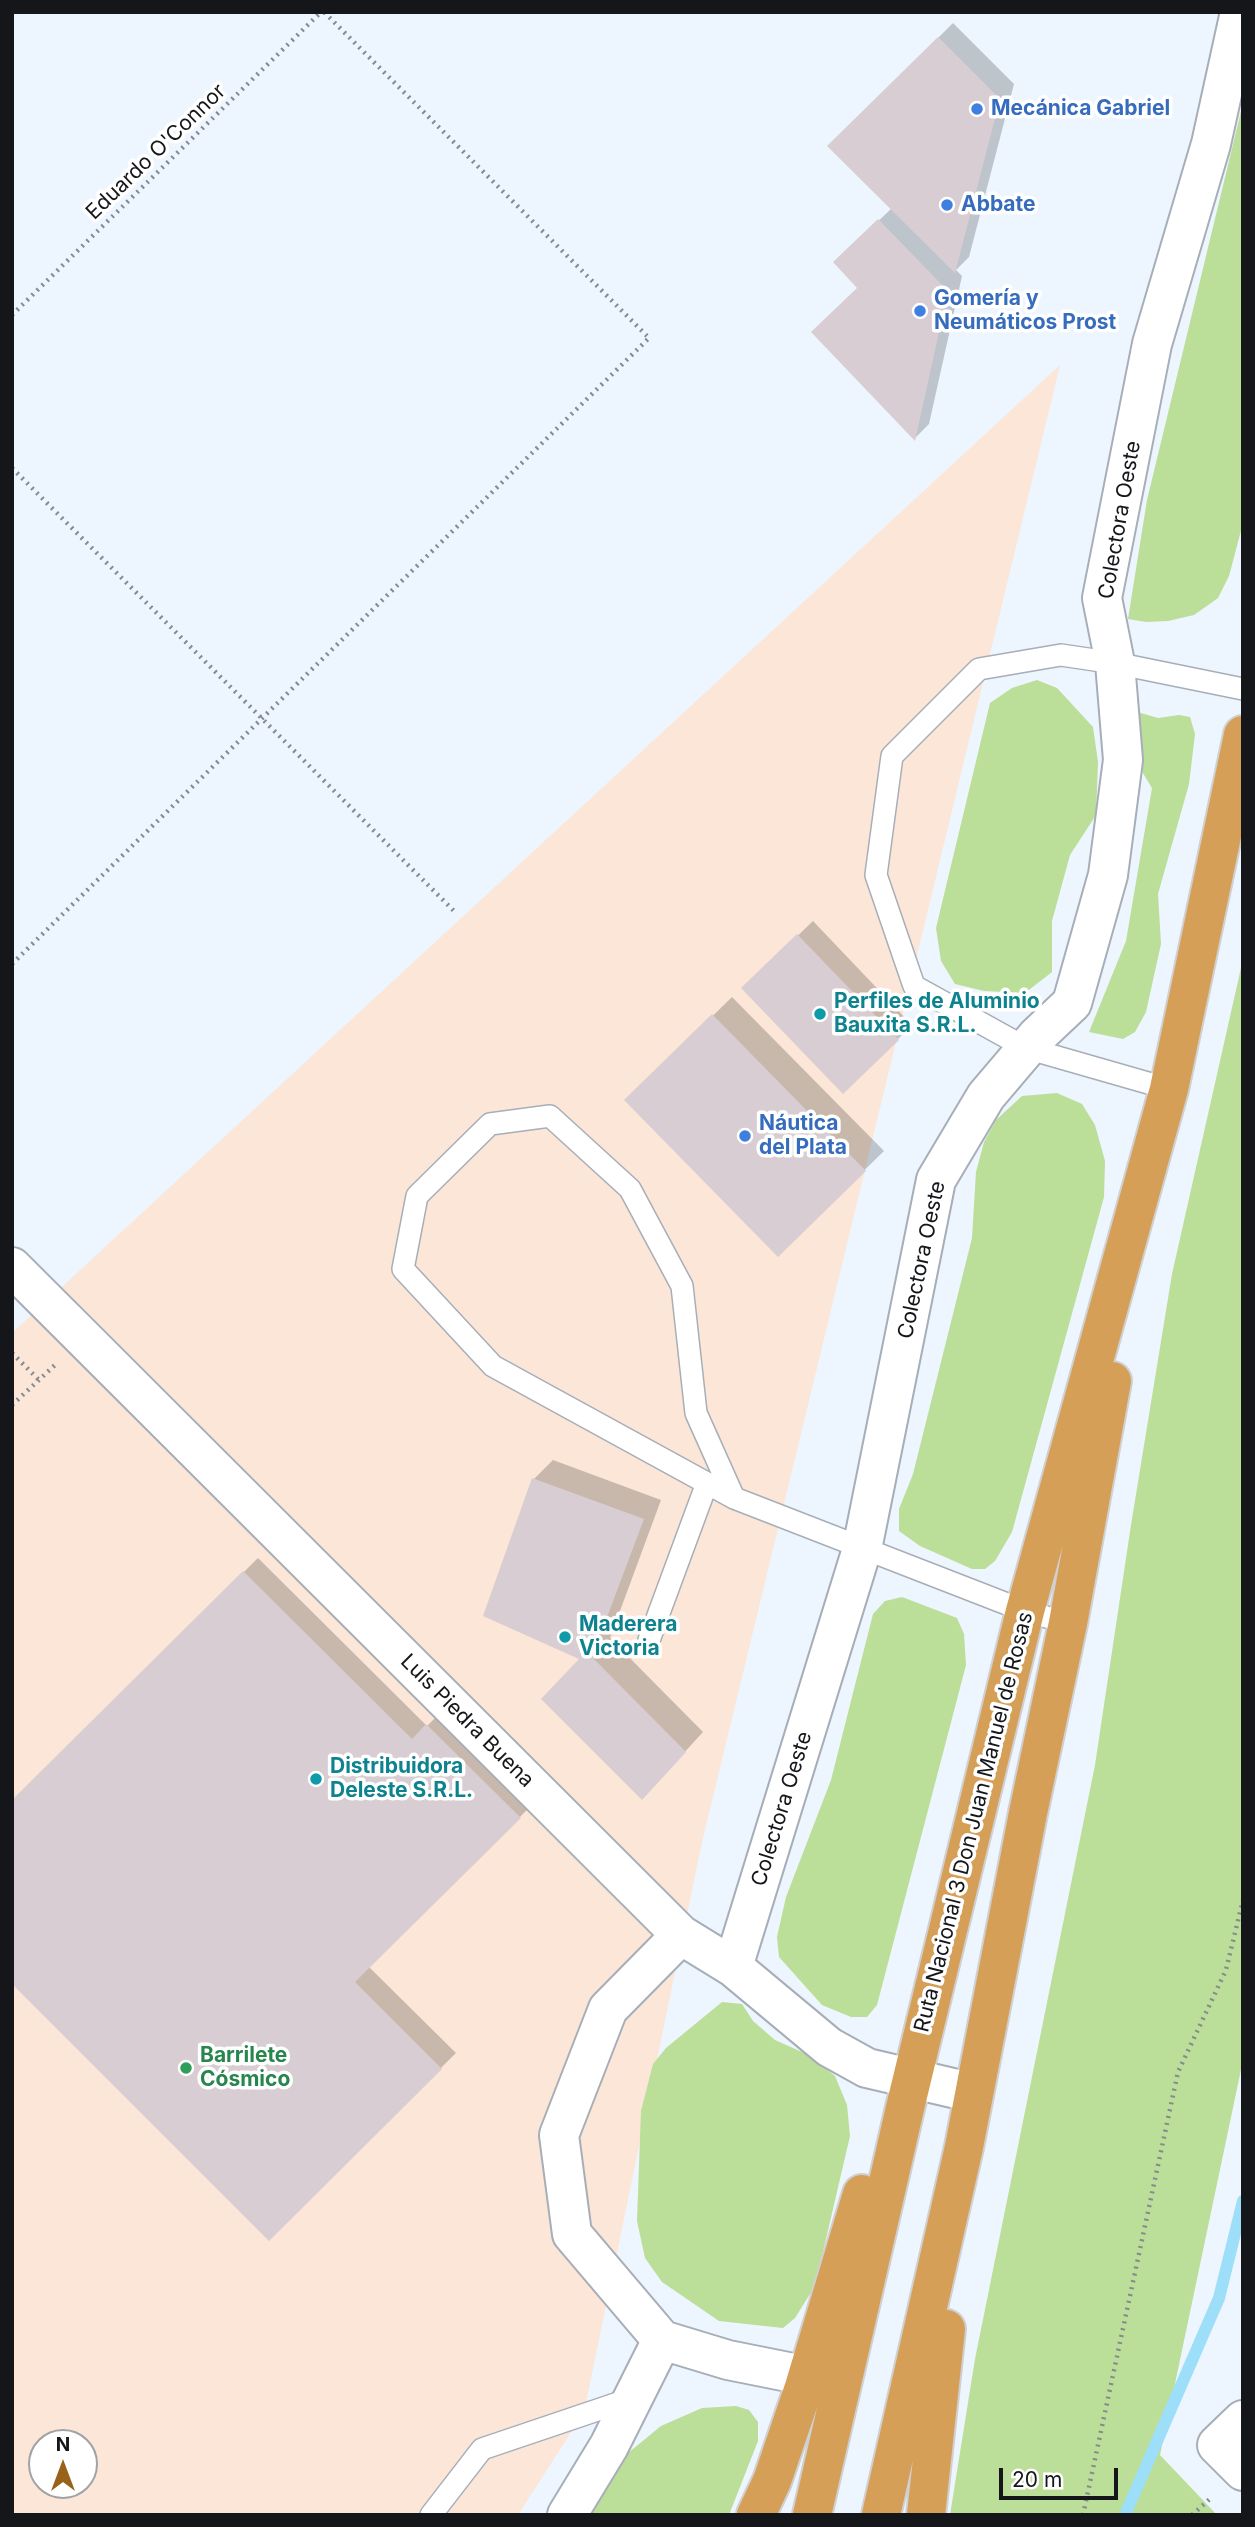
<!DOCTYPE html>
<meta charset="utf-8">
<style>
body{margin:0}
#map{position:relative;width:1255px;height:2527px;overflow:hidden;background:#edf5fe;font-family:Inter,sans-serif}
canvas{display:block}
.frame{position:absolute;inset:0;border:14px solid #141619;pointer-events:none}
.north{position:absolute;left:28px;top:2429px;width:70px;height:70px;box-sizing:border-box;background:#fff;border:2px solid #a1a2a3;border-radius:50%;rotate:0deg;font-size:19px;font-weight:700;line-height:28px;text-align:center;color:#141619}
.north::after{content:'';display:block;margin:auto;width:24px;height:32px;background:#98621a;clip-path:polygon(50% 0,100% 100%,50% 72%,0 100%)}
.scale{position:absolute;left:999px;top:2468px;width:119px;height:32px;box-sizing:border-box;border:4px solid #141619;border-top:0;padding-left:9px;font-size:21px;line-height:24px;white-space:nowrap;color:#141619;-webkit-text-stroke:5px #fff;paint-order:stroke}
</style>
<div id="map">
<canvas width="1255" height="2527"></canvas>
<div class="frame"></div>
<div class="north">N</div>
<div class="scale">20 m</div>
</div>
<script>
const context = document.querySelector('canvas').getContext('2d');
context.lineJoin = 'round';
function fillPath(path, color) {
  context.fillStyle = color;
  context.fill(path, 'evenodd');
}
function toPath(rows) {
  const path = new Path2D();
  for (const r of rows) {
    path.moveTo(r[0], r[1]);
    for (let i = 2; i < r.length; i += 2) path.lineTo(r[i], r[i + 1]);
  }
  return path;
}
function strokePath(path, color, width, dash) {
  context.strokeStyle = color;
  context.lineWidth = width;
  context.lineCap = dash ? 'butt' : 'round';
  context.setLineDash(dash || []);
  context.stroke(path);
}
function write(font, color, halo, rows, align = 'center') {
  context.font = font + ' Inter,sans-serif';
  context.lineWidth = 7;
  context.setLineDash([]);
  context.textBaseline = 'middle';
  context.strokeStyle = halo;
  context.fillStyle = color;
  for (const [text, x, y, turn = 0] of rows) {
    context.save();
    context.translate(x, y);
    context.rotate((+turn || 0) * Math.PI / 180);
    context.textAlign = isNaN(turn) ? turn : align;
    if (halo) context.strokeText(text, 0, 0);
    context.fillText(text, 0, 0);
    context.restore();
  }
}
fillPath(toPath([
 [1060,365,702,1842,584,2412,518,2515,12,2515,12,1333],
 [42,2443,84,2443,84,2485,42,2485]
]), '#fbe6d7');
fillPath(toPath([
 [1243,103,1243,523,1229,576,1218,598,1194,615,1168,621,1146,622,1128,619,1147,500],
 [1037,680,1057,688,1093,727,1098,762,1096,815,1070,855,1052,921,1052,972,1025,993,984,991,955,984,941,961,936,928,990,703,1012,688],
 [1134,711,1158,718,1179,715,1190,717,1195,734,1189,784,1158,894,1161,944,1146,1012,1135,1032,1123,1039,1089,1032,1126,941,1152,788,1141,770],
 [1243,959,1243,2060,1160,2455,1217,2515,950,2515,975,2359,1095,1765,1131,1525,1172,1274],
 [1057,1093,1082,1104,1095,1125,1105,1161,1104,1197,1012,1532,995,1561,985,1569,972,1569,920,1546,899,1531,899,1509,913,1474,972,1238,976,1172,984,1142,996,1120,1022,1096],
 [902,1597,957,1618,964,1634,966,1665,877,2005,867,2017,851,2017,822,2005,779,1957,777,1937,786,1897,831,1780,873,1614,885,1601],
 [722,2002,742,2004,753,2021,775,2040,811,2056,835,2076,847,2105,850,2136,815,2286,795,2318,783,2328,719,2321,662,2282,645,2258,637,2221,641,2111,653,2064,666,2048],
 [736,2406,749,2410,758,2422,758,2441,729,2515,581,2515,617,2462,661,2426,702,2408]
]), '#bbde98');
fillPath(toPath([
 [953,23,1014,84,969,257,956,270,962,276,929,424,915,438,859,288,850,248,892,208,830,146],
 [813,921,912,1025,898,1039,758,974],
 [732,997,884,1151,778,1255,627,1100],
 [553,1460,661,1500,610,1638,703,1732,660,1779,582,1658,485,1616,534,1479],
 [258,1558,427,1726,442,1711,534,1803,369,1967,456,2053,269,2239,12,1802]
]), '#0003');
strokePath(toPath([
 [1125,2515,1219,2298,1243,2201]
]), '#9ddff8', 12);
fillPath(toPath([
 [938,37,1000,99,955,273,827,146],
 [878,219,948,291,915,441,811,332,857,288,833,262],
 [797,934,899,1040,843,1094,741,988],
 [712,1014,866,1171,778,1257,624,1100],
 [532,1478,644,1519,592,1657,686,1752,642,1800,541,1699,579,1659,483,1616],
 [243,1571,412,1739,426,1724,521,1818,355,1982,442,2069,269,2241,12,1984,12,1800]
]), '#d8cdd2');
const lane = toPath([
 [1169,1089,1026,1048,914,986,876,875,892,756,979,669,1061,655,1115,663,1243,689],
 [734,1498,493,1366,403,1269,417,1196,490,1124,550,1116,630,1189,682,1286,696,1413,734,1498,1025,1611,1068,1623],
 [649,1640,707,1483],
 [431,2515,482,2449,633,2398]
]);
const street = toPath([
 [12,1267,681,1935,733,1967,829,2047,867,2068,974,2093],
 [681,1935,608,2009,559,2135,572,2234,662,2340,728,2360,838,2382],
 [733,1967,862,1549,936,1180,986,1096,1037,1036,1072,1003,1108,875,1123,760,1115,663,1102,598,1152,344,1211,144,1240,12],
 [1243,2420,1217,2445,1243,2471],
 [567,2515,609,2446,662,2340]
]);
const highway = toPath([
 [756,2515,772,2481,804,2387,862,2194],
 [812,2515,905,2108,1025,1611,1169,1089,1243,735],
 [881,2515,964,2147,1028,1813,1068,1623,1112,1381],
 [926,2515,946,2329]
]);
strokePath(lane, '#a7aeb7', 24);
strokePath(street, '#a7aeb7', 42);
strokePath(highway, '#d0d0d1', 42);
strokePath(toPath([
 [12,315,321,12],
 [12,468,455,912],
 [12,964,649,338,324,12],
 [12,1353,39,1380],
 [12,1405,55,1365],
 [1083,2515,1178,2072,1226,1970,1243,1900],
 [1192,2515,1212,2497]
]), '#848a90', 4.5, [2, 5]);
strokePath(lane, '#fff', 21);
strokePath(street, '#fff', 38);
strokePath(highway, '#d59f57', 38);
for (const [x, y, r, color] of [
 [977,109,7,"#3f7fe0"],
 [947,205,7,"#3f7fe0"],
 [920,311,7,"#3f7fe0"],
 [820,1014,7,"#0f9aa8"],
 [745,1136,7,"#3f7fe0"],
 [565,1637,7,"#0f9aa8"],
 [316,1779,7,"#0f9aa8"],
 [186,2068,7,"#2e9e5b"]
]) {
  const dot = new Path2D();
  dot.arc(x, y, r, 0, 2 * Math.PI);
  context.fillStyle = color;
  context.fill(dot);
  strokePath(dot, '#fff', 2.5);
}
write('bold 21px', '#366cbe', '#fff', [
 ["Mecánica Gabriel",991,109],
 ["Abbate",961,205],
 ["Gomería y",934,299],
 ["Neumáticos Prost",934,323],
 ["Náutica",759,1124],
 ["del Plata",759,1148]
], 'left');
write('21px', '#141619', '#fff', [
 ["Eduardo O'Connor",156,152,-44],
 ["Colectora Oeste",1120,520,-80],
 ["Colectora Oeste",922,1260,-78],
 ["Luis Piedra Buena",467,1721,45],
 ["Colectora Oeste",782,1809,-73],
 ["Ruta Nacional 3 Don Juan Manuel de Rosas",974,1822,-76]
]);
write('bold 21px', '#0d838f', '#fff', [
 ["Perfiles de Aluminio",834,1002],
 ["Bauxita S.R.L.",834,1026],
 ["Maderera",579,1625],
 ["Victoria",579,1649],
 ["Distribuidora",330,1767],
 ["Deleste S.R.L.",330,1791]
], 'left');
write('bold 21px', '#27864d', '#fff', [
 ["Barrilete",200,2056],
 ["Cósmico",200,2080]
], 'left');
</script>
